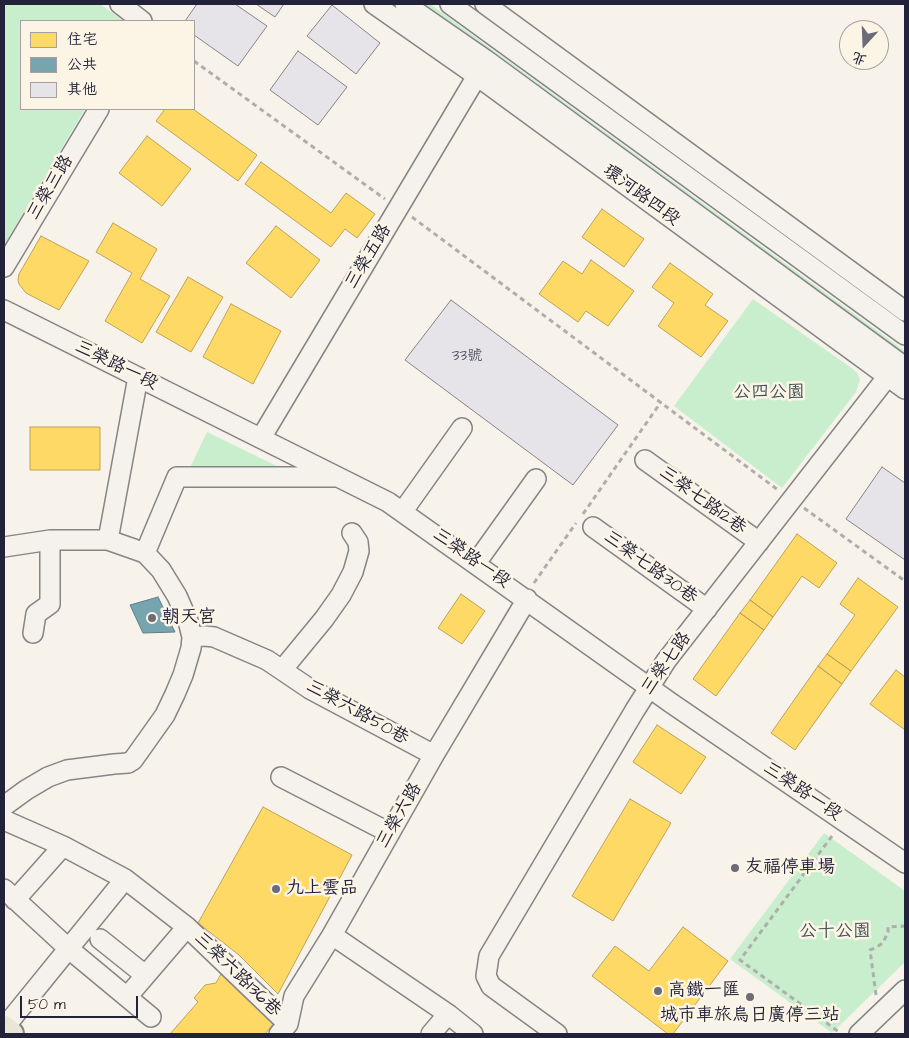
<!DOCTYPE html>
<meta charset="utf-8">
<style>
body{margin:0}
#map{position:relative;width:909px;height:1038px;overflow:hidden;background:#f7f3ea;font-family:"Architects Daughter","LXGW WenKai TC",sans-serif}
canvas{display:block}
.frame{position:absolute;inset:0;border:5px solid #22223b;pointer-events:none}
.legend{position:absolute;left:20px;top:20px;width:175px;height:90px;box-sizing:border-box;background:#fcf5e5;border:1px solid #a5a1a1;margin:0;padding:6px 9px;list-style:none;font-size:15px;color:#22223b}
.legend li{display:flex;align-items:center;gap:10px;height:25px}
.legend b{width:25px;border:1px solid #a5a1a1}
.north{position:absolute;left:839px;top:20px;width:50px;height:50px;box-sizing:border-box;background:#fcf5e5;border:1px solid #a5a1a1;border-radius:50%;rotate:200deg;font-size:14px;font-weight:700;line-height:20px;text-align:center;color:#22223b}
.north::after{content:'';display:block;margin:auto;width:18px;height:22px;background:#6d6b78;clip-path:polygon(50% 0,100% 100%,50% 72%,0 100%)}
.scale{position:absolute;left:20px;top:996px;width:118px;height:22px;box-sizing:border-box;border:2px solid #22223b;border-top:0;padding-left:6px;font-size:15px;line-height:18px;white-space:nowrap;color:#22223b;-webkit-text-stroke:4px #fcf5e5;paint-order:stroke}
</style>
<div id="map">
<canvas width="909" height="1038"></canvas>
<div class="frame"></div>
<ul class="legend">
<li><b style="height:14px;background:#ffd966"></b>住宅</li>
<li><b style="height:14px;background:#76a5af"></b>公共</li>
<li><b style="height:14px;background:#e6e4e8"></b>其他</li>
</ul>
<div class="north">北</div>
<div class="scale">50 m</div>
</div>
<script>
const context = document.querySelector('canvas').getContext('2d');
context.lineJoin = 'round';
function fillPath(path, color) {
  context.fillStyle = color;
  context.fill(path, 'evenodd');
}
function toPath(rows) {
  const path = new Path2D();
  for (const r of rows) {
    path.moveTo(r[0], r[1]);
    for (let i = 2; i < r.length; i += 2) path.lineTo(r[i], r[i + 1]);
  }
  return path;
}
function strokePath(path, color, width, dash) {
  context.strokeStyle = color;
  context.lineWidth = width;
  context.lineCap = dash ? 'butt' : 'round';
  context.setLineDash(dash || []);
  context.stroke(path);
}
function write(font, color, halo, rows, align = 'center') {
  context.font = font + ' "Architects Daughter","LXGW WenKai TC",sans-serif';
  context.lineWidth = 5;
  context.setLineDash([]);
  context.textBaseline = 'middle';
  context.strokeStyle = halo;
  context.fillStyle = color;
  for (const [text, x, y, turn = 0] of rows) {
    context.save();
    context.translate(x, y);
    context.rotate((+turn || 0) * Math.PI / 180);
    context.textAlign = isNaN(turn) ? turn : align;
    if (halo) context.strokeText(text, 0, 0);
    context.fillText(text, 0, 0);
    context.restore();
  }
}
fillPath(toPath([
 [4,4,100,4,123,21,21,21,21,109,85,109,4,245],
 [417,4,430,4,905,351,905,360],
 [753,299,853,369,858,374,860,380,856,392,782,488,674,406],
 [207,432,289,472,187,474],
 [824,833,905,891,905,962,832,1033,730,959]
]), '#c8eece');
const homes = toPath([
 [165,109,193,109,257,155,238,181,156,121,165,109],
 [147,136,191,169,162,206,119,173,147,136],
 [261,162,331,213,346,193,375,214,357,238,345,229,331,247,245,184,261,162],
 [602,209,644,239,624,267,582,237,602,209],
 [113,223,157,249,140,279,170,296,142,343,105,321,132,273,96,252,113,223],
 [276,226,320,260,291,298,246,263,276,226],
 [41,236,89,261,59,310,26,293,19,284,18,280,19,274,41,236],
 [591,260,634,291,608,326,586,311,578,322,539,294,563,261,582,274,591,260],
 [670,263,713,294,705,305,728,321,701,357,658,326,674,303,652,287,670,263],
 [188,277,223,297,191,352,156,332,188,277],
 [231,304,281,331,253,384,203,357,231,304],
 [30,427,100,427,100,470,30,470,30,427],
 [797,534,837,563,819,588,802,576,773,617,750,600,797,534],
 [858,578,898,607,851,671,827,654,855,615,840,604,858,578],
 [461,594,485,611,462,644,438,628,461,594],
 [750,600,773,617,764,630,740,613,750,600],
 [740,613,764,630,716,696,693,679,740,613],
 [827,654,851,671,842,684,818,666,827,654],
 [818,666,842,684,795,750,771,733,818,666],
 [896,670,905,677,905,730,870,704,896,670],
 [657,725,706,757,681,794,633,762,657,725],
 [630,799,671,823,613,921,572,896,630,799],
 [263,807,352,855,278,994,239,955,198,923,263,807],
 [683,927,728,961,673,1034,668,1034,592,976,615,946,649,971,683,927],
 [221,974,274,1017,274,1023,265,1034,170,1034,198,1002,194,998,205,985,216,983,221,974]
]);
fillPath(homes, '#ffd966');
strokePath(homes, '#bda259', 1);
const public = toPath([
 [158,597,175,632,143,633,130,605,158,597]
]);
fillPath(public, '#76a5af');
strokePath(public, '#5d7e8c', 1);
const building = toPath([
 [197,4,235,4,267,26,238,66,194,35,194,21,185,21,197,4],
 [256,4,284,4,275,17,256,4],
 [332,5,380,43,356,74,307,36,332,5],
 [298,51,347,87,318,125,270,90,298,51],
 [451,300,618,425,573,485,405,360,451,300],
 [882,467,905,483,905,560,846,519,882,467]
]);
fillPath(building, '#e6e4e8');
strokePath(building, '#868485', 1);
const minor = toPath([
 [120,4,142,21],
 [374,4,477,76,905,389],
 [405,4,486,60,905,367],
 [450,4,905,335],
 [485,4,905,311],
 [4,267,99,109],
 [4,310,388,502,671,703,905,863],
 [261,438,477,76],
 [645,460,759,542],
 [403,511,462,428],
 [593,527,707,609],
 [108,540,138,377],
 [4,547,50,540,108,540,145,553,161,570,177,596,188,621,192,637,191,648,183,675,175,694,165,715,133,760,128,763,114,764,67,770,48,777,26,790,4,806],
 [145,553,177,477,335,477],
 [476,563,536,479],
 [33,633,36,614,50,604,50,540],
 [192,637,205,636,214,637,267,660,310,689,434,755],
 [282,670,324,619,341,595,353,572,359,551,358,542,352,533],
 [281,777,390,833],
 [4,820,63,846,125,879,187,927,288,1024],
 [4,889,69,949,151,1017],
 [15,900,63,846],
 [332,935,448,1014,473,1034],
 [100,939,145,975],
 [127,997,187,927],
 [4,1028,125,879],
 [279,1034,288,1024,294,996,332,935,434,755,527,599],
 [431,1034,448,1014],
 [557,1034,491,986,486,976,489,956,635,710,666,661,888,376],
 [859,1034,905,990]
]);
const major = toPath([
 [4,1028,11,1034]
]);
strokePath(minor, '#868485', 22);
strokePath(major, '#868485', 28);
strokePath(toPath([
 [194,61,385,199],
 [412,217,778,490],
 [804,508,905,581],
 [583,514,661,402],
 [534,583,576,523],
 [832,836,740,960,839,1032],
 [876,995,870,950,875,948,883,943,888,932,888,927,905,926]
]), '#b0aead', 3, [5, 4]);
strokePath(minor, '#f5f2ec', 19);
strokePath(major, '#eae5d5', 24);
for (const [x, y, r, color] of [
 [152,618,5,"#6d6b78"],
 [735,868,5,"#6d6b78"],
 [276,889,5,"#6d6b78"],
 [658,991,5,"#6d6b78"],
 [750,997,5,"#6d6b78"]
]) {
  const dot = new Path2D();
  dot.arc(x, y, r, 0, 2 * Math.PI);
  context.fillStyle = color;
  context.fill(dot);
  strokePath(dot, '#fcf5e5', 2);
}
write('15px', '#545467', null, [
 ["33號",467,357]
]);
write('18px', '#22223b', '#fcf5e5', [
 ["三榮三路",51,188,-59],
 ["環河路四段",641,196,36],
 ["三榮五路",369,257,-59],
 ["三榮路一段",116,366,26],
 ["三榮七路12巷",702,501,36],
 ["三榮路一段",471,559,35],
 ["三榮七路30巷",650,568,36],
 ["三榮七路",667,664,-55],
 ["三榮六路50巷",357,713,29],
 ["三榮路一段",802,792,34],
 ["三榮六路",400,816,-60],
 ["三榮六路136巷",237,975,44]
]);
write('18px', '#42545a', '#fcf5e5', [
 ["公四公園",769,393],
 ["公十公園",835,932]
]);
write('18px', '#22223b', '#fcf5e5', [
 ["朝天宮",162,618],
 ["友福停車場",745,868],
 ["九上雲品",286,889],
 ["高鐵一匯",668,991],
 ["城市車旅烏日廣停三站",750,1016,"center"]
], 'left');
</script>
